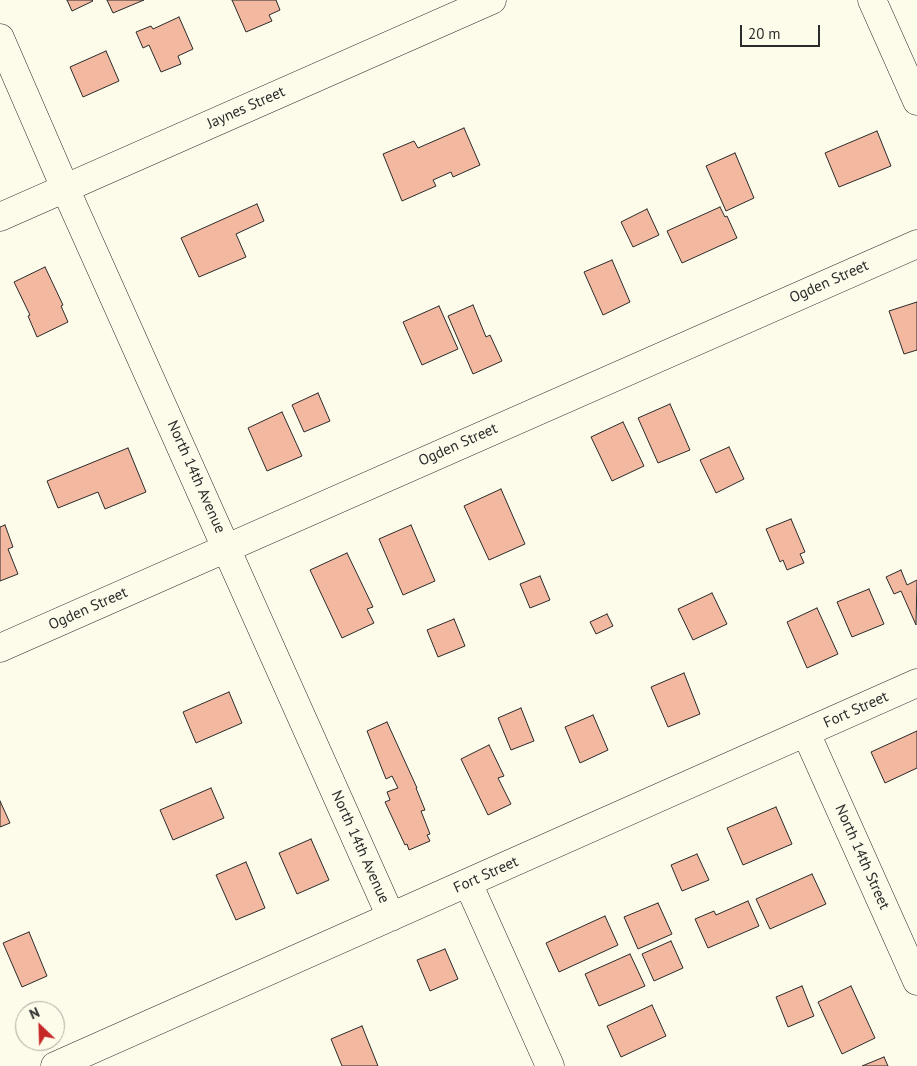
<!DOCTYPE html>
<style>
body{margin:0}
#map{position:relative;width:917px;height:1066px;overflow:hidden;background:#fdfbea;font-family:"PT Sans",sans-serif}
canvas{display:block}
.north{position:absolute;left:15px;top:1001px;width:50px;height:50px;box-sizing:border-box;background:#fdfbea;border:1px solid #a9a89e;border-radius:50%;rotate:336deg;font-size:14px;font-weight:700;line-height:20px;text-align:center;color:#2b2b2b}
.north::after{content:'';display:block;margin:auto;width:18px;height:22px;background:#c62828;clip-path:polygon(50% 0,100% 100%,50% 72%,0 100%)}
.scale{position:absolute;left:740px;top:25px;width:80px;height:22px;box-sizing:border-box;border:2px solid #2b2b2b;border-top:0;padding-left:6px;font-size:15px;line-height:18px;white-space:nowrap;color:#2b2b2b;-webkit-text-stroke:4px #fdfbea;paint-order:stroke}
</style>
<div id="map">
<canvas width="917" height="1066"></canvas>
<div class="north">N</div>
<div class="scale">20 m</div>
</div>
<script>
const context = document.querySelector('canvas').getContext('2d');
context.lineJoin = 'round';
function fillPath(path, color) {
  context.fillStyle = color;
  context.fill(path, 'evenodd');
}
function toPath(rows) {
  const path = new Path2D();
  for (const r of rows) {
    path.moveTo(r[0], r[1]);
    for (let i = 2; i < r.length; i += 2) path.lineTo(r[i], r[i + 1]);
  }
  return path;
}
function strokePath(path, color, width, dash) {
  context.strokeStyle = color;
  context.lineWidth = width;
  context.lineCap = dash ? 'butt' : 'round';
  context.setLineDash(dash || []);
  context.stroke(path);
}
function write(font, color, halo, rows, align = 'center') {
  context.font = font + ' "PT Sans",sans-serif';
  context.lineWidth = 4;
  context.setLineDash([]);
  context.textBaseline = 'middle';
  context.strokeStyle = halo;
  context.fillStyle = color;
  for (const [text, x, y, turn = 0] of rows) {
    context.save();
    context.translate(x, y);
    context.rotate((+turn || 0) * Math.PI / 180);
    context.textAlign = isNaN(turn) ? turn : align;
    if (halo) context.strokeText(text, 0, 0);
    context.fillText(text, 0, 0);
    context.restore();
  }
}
const building = toPath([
 [67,0,92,0,93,1,72,11,67,0],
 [107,0,144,0,113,13,107,0],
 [232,0,276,0,280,10,269,15,272,21,246,32,232,0],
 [179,17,193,49,178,56,181,64,161,72,149,45,143,48,136,32,151,26,153,29,179,17],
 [106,51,119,81,83,97,70,67,106,51],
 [464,128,480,165,453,177,451,172,433,180,436,186,402,201,383,154,414,141,418,148,464,128],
 [877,131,891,166,839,187,825,153,877,131],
 [735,153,754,198,726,211,706,166,735,153],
 [257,204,264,221,236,234,246,257,199,277,181,238,257,204],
 [720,207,725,217,727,216,737,238,682,263,667,231,720,207],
 [647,209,659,235,633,247,621,222,647,209],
 [612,260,630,302,603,315,584,272,612,260],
 [45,267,63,305,61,306,68,322,37,337,28,316,30,315,14,282,45,267],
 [917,302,917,350,904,354,889,311,917,302],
 [473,305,486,337,490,335,502,361,473,374,448,316,473,305],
 [439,306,458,349,422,365,403,322,439,306],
 [318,393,330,421,304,432,292,405,318,393],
 [670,404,690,450,658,463,638,418,670,404],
 [282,412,302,456,267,471,248,428,282,412],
 [623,422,644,466,612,481,591,437,623,422],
 [729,447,744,479,716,493,700,460,729,447],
 [128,448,146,492,105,509,98,492,58,508,47,481,128,448],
 [501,489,525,544,489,560,464,506,501,489],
 [791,519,805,552,800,554,804,563,787,570,783,560,780,562,766,529,791,519],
 [5,525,13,547,8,549,18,574,0,581,0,527,5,525],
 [411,525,435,581,403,595,379,539,411,525],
 [347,553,373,607,367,609,374,623,342,638,310,570,347,553],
 [901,570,907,585,917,580,916,625,901,591,894,594,886,577,901,570],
 [540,576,550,600,530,608,520,584,540,576],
 [869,589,884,624,852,637,837,602,869,589],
 [712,593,727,624,693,640,678,609,712,593],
 [817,608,838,654,807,668,787,622,817,608],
 [607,614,613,626,596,634,590,622,607,614],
 [454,619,465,646,438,657,427,630,454,619],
 [684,673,700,714,668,727,651,687,684,673],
 [229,692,242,723,196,743,183,712,229,692],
 [521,708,534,741,511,750,498,718,521,708],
 [593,715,608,750,580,763,565,727,593,715],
 [387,722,417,788,416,788,425,810,421,811,430,834,427,835,430,841,409,850,407,844,405,845,385,802,390,800,387,792,398,788,392,776,386,779,367,731,387,722],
 [917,731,917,768,885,783,871,752,917,731],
 [489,745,504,776,498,778,511,804,488,815,461,759,489,745],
 [211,788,224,818,173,840,160,810,211,788],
 [0,801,10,823,0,827,0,801],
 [776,807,792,844,743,865,727,828,776,807],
 [311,839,329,880,297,894,279,853,311,839],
 [697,854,709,880,682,891,671,865,697,854],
 [246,862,265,908,236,920,216,875,246,862],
 [812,874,826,904,770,929,756,899,812,874],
 [748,901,759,926,708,948,695,919,714,911,716,915,748,901],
 [658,903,672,934,638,949,624,917,658,903],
 [605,916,618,945,559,972,546,943,605,916],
 [29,932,47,976,22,987,3,943,29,932],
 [671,941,683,968,654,981,642,954,671,941],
 [445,949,458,979,430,991,417,960,445,949],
 [630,954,645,986,599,1006,585,974,630,954],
 [802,986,814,1016,788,1027,776,997,802,986],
 [851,986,875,1038,842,1054,818,1002,851,986],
 [652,1005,666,1036,621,1057,607,1026,652,1005],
 [362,1026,378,1066,342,1066,331,1039,362,1026],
 [884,1057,888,1066,862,1066,884,1057]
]);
fillPath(building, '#f2b8a0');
strokePath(building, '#2b2b2b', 1);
const minor = toPath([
 [872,0,917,101],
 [0,38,65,188,391,917],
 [0,217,492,0],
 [0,648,917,244],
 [806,733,917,981],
 [468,883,550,1066],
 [55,1066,917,683]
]);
strokePath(minor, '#2b2b2b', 29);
strokePath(minor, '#fdfbea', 28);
write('15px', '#2b2b2b', '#fdfbea', [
 ["Jaynes Street",246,108,-24],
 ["Ogden Street",829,282,-24],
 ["Ogden Street",458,445,-24],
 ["North 14th Avenue",196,477,66],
 ["Ogden Street",88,609,-24],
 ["Fort Street",856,710,-24],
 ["North 14th Avenue",360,847,66],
 ["North 14th Street",862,857,66],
 ["Fort Street",486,875,-24]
]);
</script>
